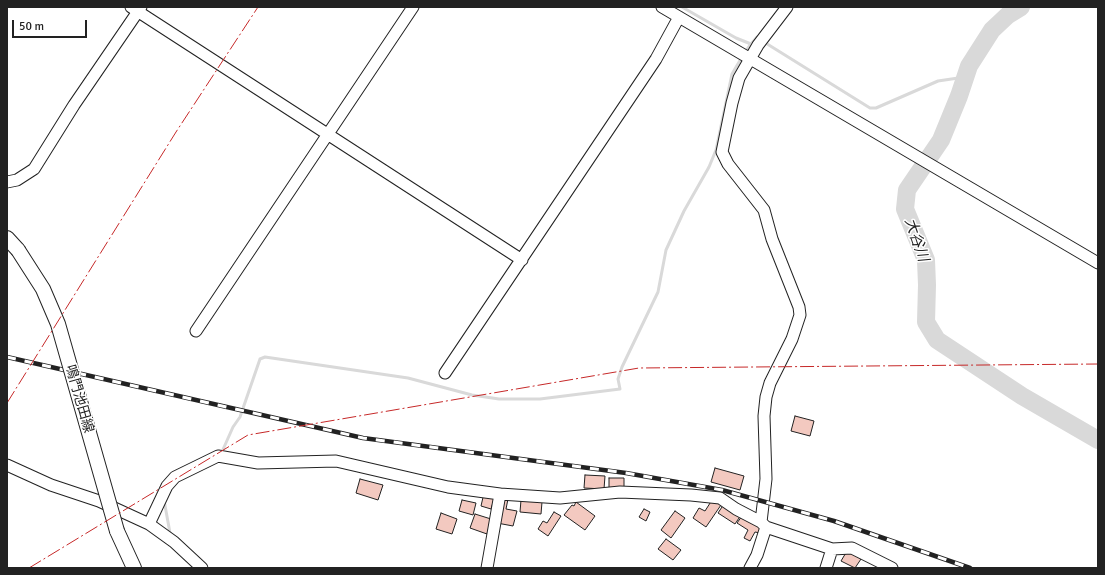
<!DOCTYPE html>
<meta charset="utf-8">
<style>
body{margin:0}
#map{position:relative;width:1105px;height:575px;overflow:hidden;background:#fff;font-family:Signika,sans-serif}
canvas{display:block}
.frame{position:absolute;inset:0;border:8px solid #222;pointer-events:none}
.scale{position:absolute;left:12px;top:20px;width:75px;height:18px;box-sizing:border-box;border:2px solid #222;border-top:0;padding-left:5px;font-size:12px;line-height:14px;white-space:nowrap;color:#222;-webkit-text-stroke:3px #fff;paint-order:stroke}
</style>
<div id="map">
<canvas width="1105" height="575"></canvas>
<div class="frame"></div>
<div class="scale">50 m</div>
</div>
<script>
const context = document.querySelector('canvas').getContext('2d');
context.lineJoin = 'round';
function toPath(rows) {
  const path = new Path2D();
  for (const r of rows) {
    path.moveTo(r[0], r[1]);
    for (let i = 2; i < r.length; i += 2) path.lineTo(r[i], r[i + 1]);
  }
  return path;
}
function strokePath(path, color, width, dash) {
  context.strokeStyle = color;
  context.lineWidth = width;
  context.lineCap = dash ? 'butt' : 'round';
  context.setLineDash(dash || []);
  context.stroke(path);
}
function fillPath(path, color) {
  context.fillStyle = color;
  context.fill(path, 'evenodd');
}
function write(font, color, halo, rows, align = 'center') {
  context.font = font + ' Signika,"Noto Sans JP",sans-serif';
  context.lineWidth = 3;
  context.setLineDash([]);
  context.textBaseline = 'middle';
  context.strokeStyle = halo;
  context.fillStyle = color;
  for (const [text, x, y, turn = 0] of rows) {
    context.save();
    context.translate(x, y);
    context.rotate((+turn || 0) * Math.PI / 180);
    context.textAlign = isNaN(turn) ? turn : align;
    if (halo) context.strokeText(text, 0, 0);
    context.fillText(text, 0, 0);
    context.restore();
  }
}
strokePath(toPath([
 [682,7,736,38,751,44,757,37,759,39],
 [764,42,870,108,876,108,938,81,965,77],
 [745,52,751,44],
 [221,454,233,427,240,417,260,359,265,357,408,378,472,395,499,399,540,399,620,389,618,379,622,367,658,292,666,250,684,211,709,167,716,150,732,74,742,57],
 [164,500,170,533]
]), '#d9d9d9', 3);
strokePath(toPath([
 [1021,7,1008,15,992,30,969,66,959,96,941,140,907,190,905,209,926,260,927,285,926,322,937,340,1022,396,1098,440]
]), '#d9d9d9', 18);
const building = toPath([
 [795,416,814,421,810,436,791,431,795,416],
 [715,468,744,476,740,490,711,482,715,468],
 [585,475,605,476,604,489,584,488,585,475],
 [609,478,624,478,624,488,609,489,609,478],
 [360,479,383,485,378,500,356,493,360,479],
 [484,493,495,496,491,509,481,506,484,493],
 [502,498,508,499,506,509,517,511,513,526,497,523,502,498],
 [462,500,476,503,473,515,459,511,462,500],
 [521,500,542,502,541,514,520,512,521,500],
 [712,500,721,505,706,527,693,518,699,508,705,511,712,500],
 [576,502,595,516,585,530,564,515,572,505,574,506,576,502],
 [724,504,741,515,735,524,718,513,724,504],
 [644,509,650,512,646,521,639,517,644,509],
 [675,511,685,518,671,538,661,530,675,511],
 [554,512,561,516,548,536,538,529,543,521,547,523,554,512],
 [441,513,457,519,452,534,436,529,441,513],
 [475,514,491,519,487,534,470,528,475,514],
 [742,516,762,528,760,533,755,532,750,541,744,538,748,530,737,523,742,516],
 [666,539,681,550,673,560,658,549,666,539],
 [847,551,861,559,855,568,841,561,847,551]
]);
fillPath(building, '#f3c9c0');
strokePath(building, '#222', 1);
const minor = toPath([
 [131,7,522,260],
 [662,7,1098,263],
 [7,182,17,180,34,169,74,105,141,7],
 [196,331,413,7],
 [445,373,656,59,679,17],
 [7,465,51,485,99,501,149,524,174,542,202,568],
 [761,522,766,479,764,416,766,397,770,383,792,339,800,315,799,307,772,239,764,210,728,164,722,152,732,103,739,78,758,45,787,7],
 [149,524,167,486,175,477,218,456,258,463,336,461,448,487,500,494,560,498,620,492,691,495,720,498,736,509,761,522,766,527,832,549,852,548,892,568],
 [487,568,500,494],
 [750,568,757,555,766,527],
 [826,568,832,549]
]);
const major = toPath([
 [7,238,18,250],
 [117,531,134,568]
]);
strokePath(minor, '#222', 13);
strokePath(major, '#222', 16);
strokePath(minor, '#fff', 11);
strokePath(major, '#fff', 14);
const rail = toPath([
 [7,357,363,438,626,473,722,490,834,521,970,568]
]);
strokePath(rail, '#222', 4.5);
strokePath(rail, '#fff', 3, [9]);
const majorBridge = toPath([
 [18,250,43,289,58,324,117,531]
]);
strokePath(majorBridge, '#222', 16, []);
strokePath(majorBridge, '#fff', 14);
strokePath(toPath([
 [7,403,176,132,258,7],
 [29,568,248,435,639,368,1098,364]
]), '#c62828', 1, [14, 3, 2, 3]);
write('14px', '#222', '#fff', [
 ["鳴門池田線",79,399,74]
]);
write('italic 15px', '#222', '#fff', [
 ["大谷川",916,240,71]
]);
</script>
